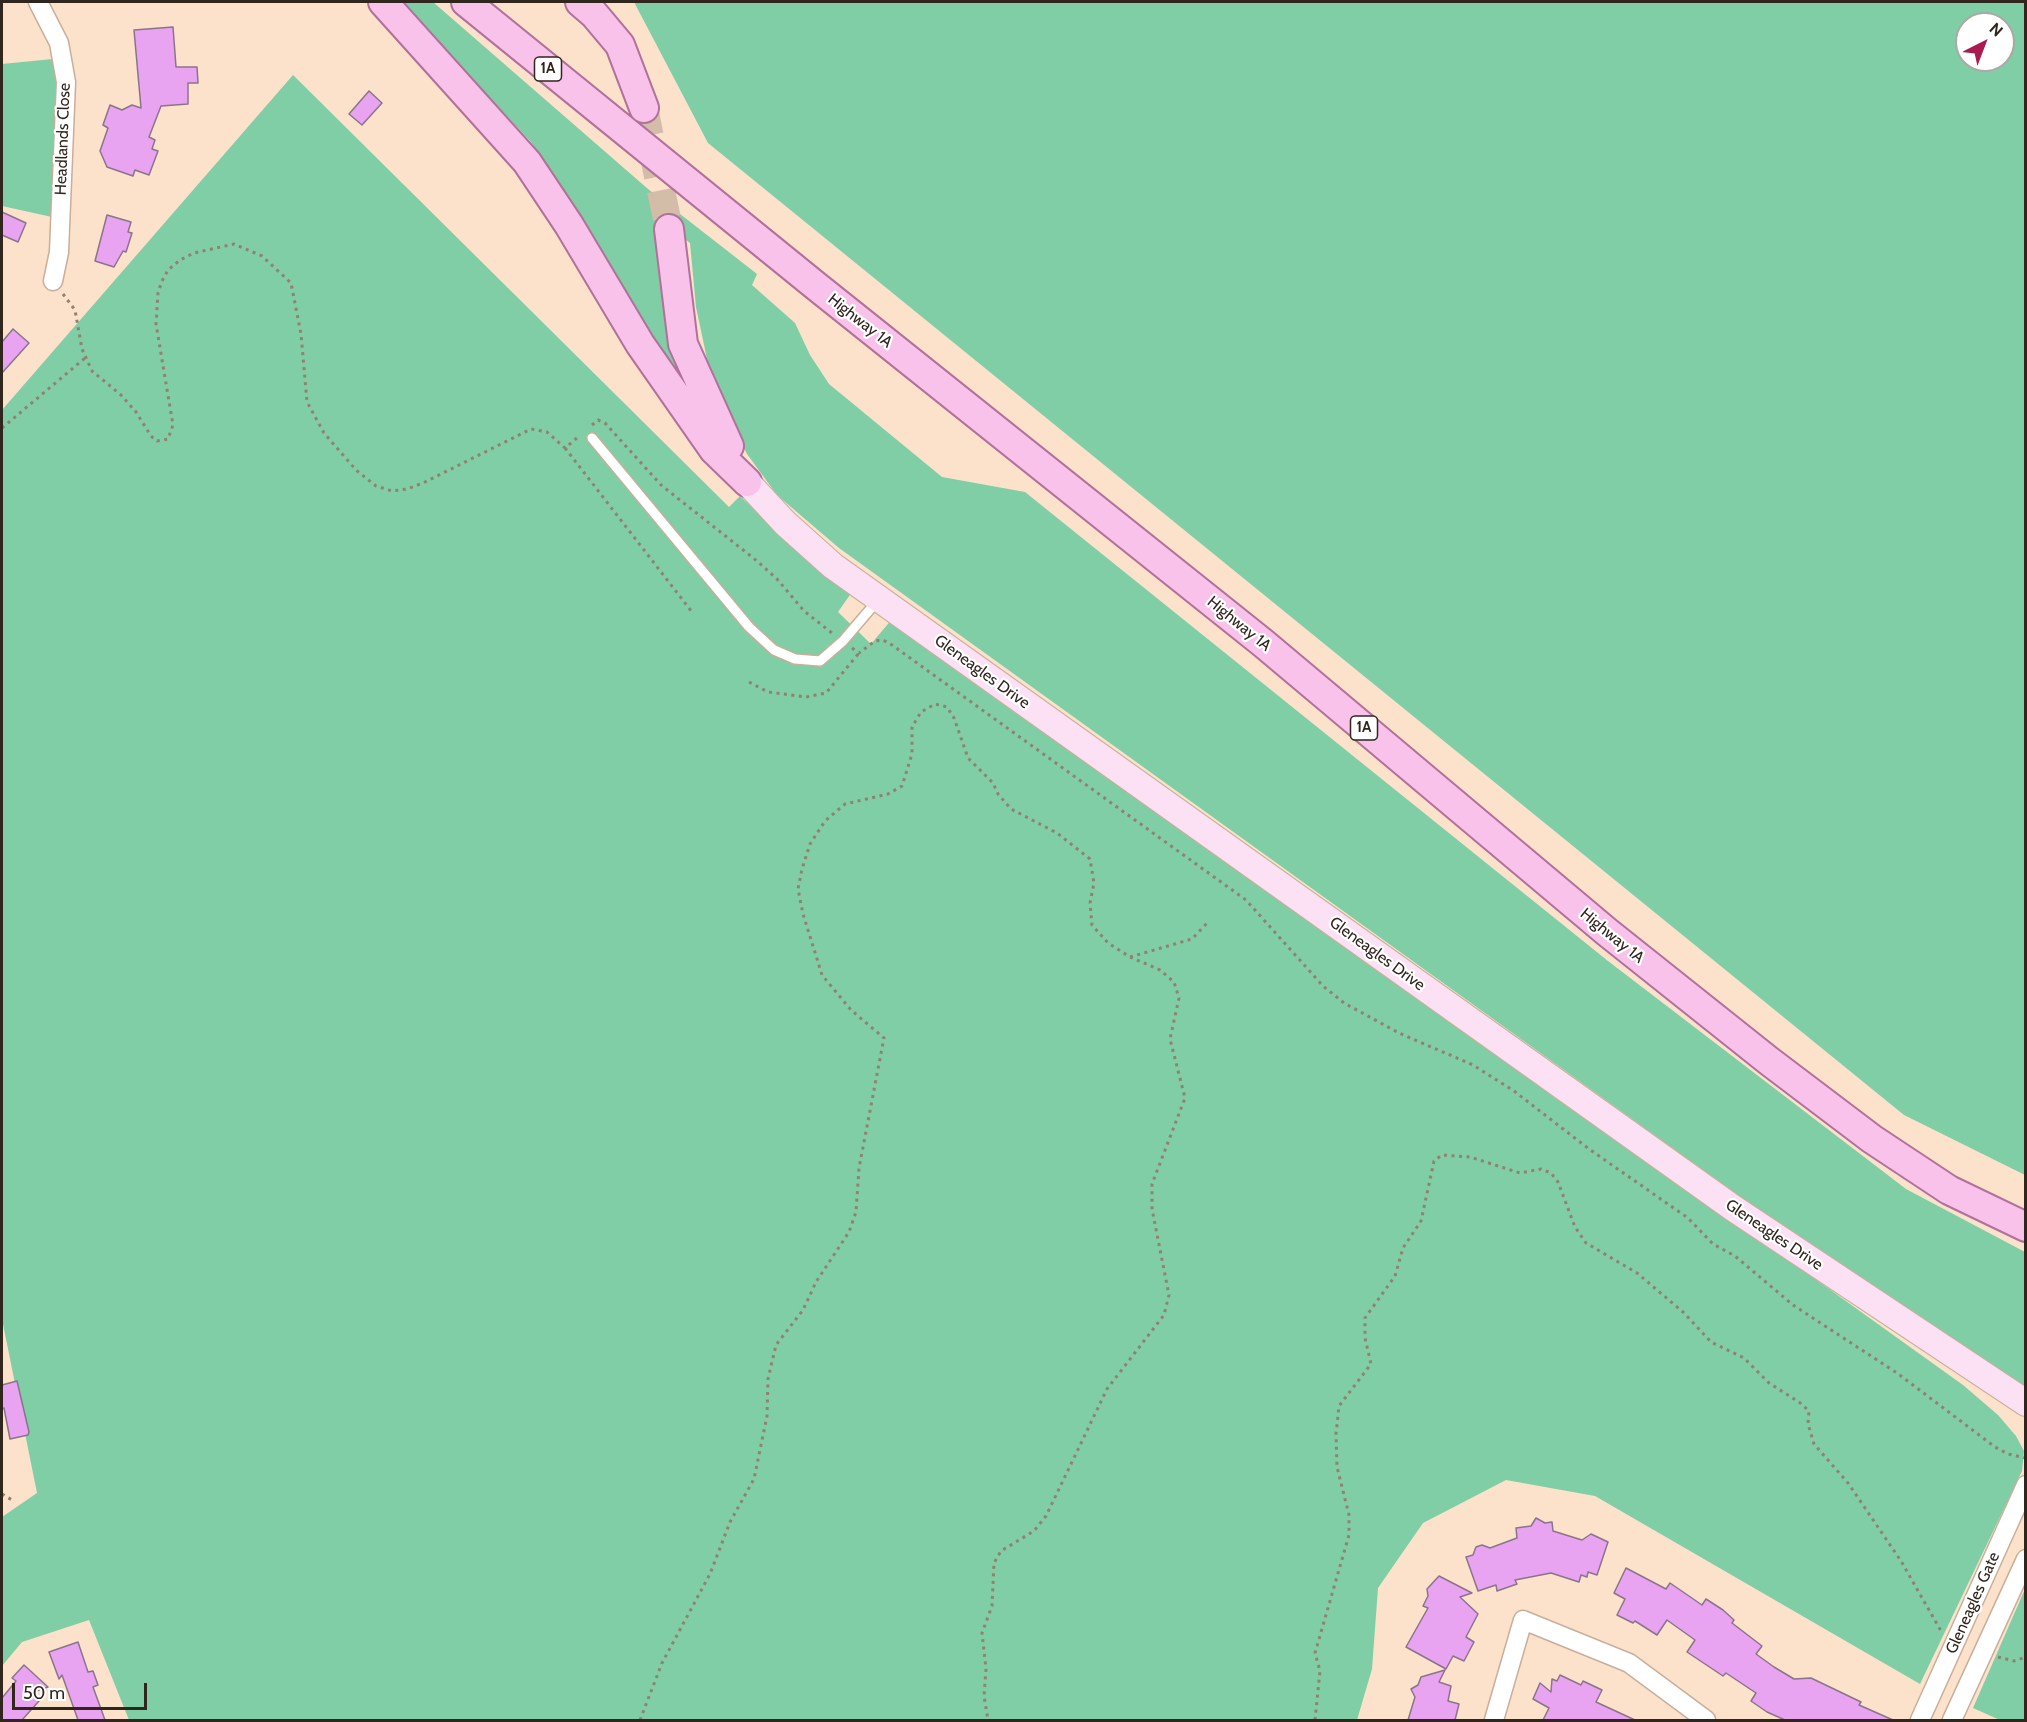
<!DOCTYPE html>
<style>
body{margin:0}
#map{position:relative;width:2027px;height:1722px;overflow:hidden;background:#fce1cb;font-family:Cabin,sans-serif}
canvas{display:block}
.frame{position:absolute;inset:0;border:3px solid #30261e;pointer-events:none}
.north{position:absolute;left:1955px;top:12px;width:60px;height:60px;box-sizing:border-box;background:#fff;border:2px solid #aca8a5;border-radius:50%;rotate:42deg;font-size:16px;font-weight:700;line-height:24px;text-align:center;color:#30261e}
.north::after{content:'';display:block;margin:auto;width:21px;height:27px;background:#ac1b4f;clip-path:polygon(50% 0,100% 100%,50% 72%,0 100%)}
.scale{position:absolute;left:12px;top:1683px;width:135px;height:27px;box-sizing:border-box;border:3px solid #30261e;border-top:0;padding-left:8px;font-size:18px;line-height:21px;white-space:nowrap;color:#30261e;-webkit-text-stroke:4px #fff;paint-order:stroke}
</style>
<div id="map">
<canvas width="2027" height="1722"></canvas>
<div class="frame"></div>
<div class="north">N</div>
<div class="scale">50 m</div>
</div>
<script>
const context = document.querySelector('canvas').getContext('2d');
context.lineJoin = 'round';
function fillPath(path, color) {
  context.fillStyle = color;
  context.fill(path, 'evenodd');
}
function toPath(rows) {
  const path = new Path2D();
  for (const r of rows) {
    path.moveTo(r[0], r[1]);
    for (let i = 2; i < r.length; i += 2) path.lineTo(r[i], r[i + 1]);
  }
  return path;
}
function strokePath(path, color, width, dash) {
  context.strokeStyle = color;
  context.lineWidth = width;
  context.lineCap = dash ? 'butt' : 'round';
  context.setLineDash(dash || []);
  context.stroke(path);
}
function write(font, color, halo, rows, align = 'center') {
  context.font = font + ' Cabin,sans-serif';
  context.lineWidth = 4.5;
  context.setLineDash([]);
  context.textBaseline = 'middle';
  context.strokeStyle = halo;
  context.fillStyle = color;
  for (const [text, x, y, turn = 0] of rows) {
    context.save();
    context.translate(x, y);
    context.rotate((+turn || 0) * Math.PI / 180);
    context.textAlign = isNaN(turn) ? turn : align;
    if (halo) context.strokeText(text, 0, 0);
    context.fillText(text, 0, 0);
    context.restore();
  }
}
fillPath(toPath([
 [401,2,433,2,648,189,757,274,752,285,795,323,810,355,829,384,942,477,1025,492,1608,961,1906,1189,2025,1252,2025,1387,1796,1237,839,548,777,495,747,454,726,412,707,359,696,307,690,243,659,219,667,284,707,417,663,355,578,210,531,142],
 [634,2,2025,2,2025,1175,1904,1115,708,143],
 [1967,24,2003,24,2003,60,1967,60],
 [63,58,61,219,2,206,2,64],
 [293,75,729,507,740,496,781,535,854,589,838,612,871,644,893,618,1963,1385,1998,1415,2016,1436,2024,1451,2022,1471,1920,1684,1595,1496,1506,1480,1423,1523,1378,1588,1372,1669,1357,1720,129,1720,89,1620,22,1642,2,1666,2,1517,37,1493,2,1319,2,410],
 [2025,1589,2025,1720,2000,1720,1973,1708]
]), '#7fcea5');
const building = toPath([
 [173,27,176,67,197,67,198,83,188,83,188,104,161,106,149,137,155,140,152,149,158,151,149,175,135,170,133,176,107,167,100,151,108,128,103,125,110,105,122,110,132,105,141,108,134,30,173,27],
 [369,91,382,103,362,125,349,114,369,91],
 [2,212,26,223,18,242,2,235,2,212],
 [107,215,131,222,128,232,132,233,126,252,123,251,114,267,95,261,107,215],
 [13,329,29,343,2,373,2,342,13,329],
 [17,1381,29,1432,28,1435,10,1439,4,1408,2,1409,2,1385,17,1381],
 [1536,1518,1545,1523,1552,1522,1553,1531,1582,1540,1591,1534,1608,1542,1597,1575,1588,1572,1587,1577,1581,1575,1579,1582,1551,1573,1515,1580,1517,1584,1497,1591,1496,1585,1478,1591,1466,1557,1473,1555,1476,1547,1482,1545,1490,1548,1517,1538,1516,1528,1531,1526,1536,1518],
 [1626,1568,1666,1589,1670,1583,1702,1605,1706,1599,1723,1610,1734,1620,1732,1623,1762,1646,1756,1654,1774,1667,1794,1679,1811,1678,1861,1702,1859,1705,1893,1720,1785,1720,1767,1712,1751,1701,1756,1693,1726,1673,1723,1676,1687,1652,1695,1640,1667,1620,1657,1635,1635,1621,1633,1623,1617,1615,1625,1599,1614,1593,1626,1568],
 [1439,1576,1472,1593,1460,1597,1478,1614,1466,1637,1474,1642,1464,1661,1453,1656,1446,1669,1406,1647,1428,1608,1423,1606,1428,1596,1427,1589,1439,1576],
 [78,1642,88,1672,93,1671,98,1685,93,1687,105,1720,78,1720,62,1675,59,1679,49,1652,78,1642],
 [24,1665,48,1687,30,1693,39,1701,22,1720,2,1720,2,1698,16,1681,12,1678,24,1665],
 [1445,1670,1439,1682,1451,1686,1448,1701,1459,1704,1455,1720,1408,1720,1415,1697,1411,1689,1418,1685,1421,1677,1445,1670],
 [1560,1675,1581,1685,1583,1681,1602,1690,1596,1702,1635,1720,1543,1720,1549,1708,1533,1699,1540,1683,1551,1692,1552,1679,1557,1681,1560,1675]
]);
fillPath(building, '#e9a4f1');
strokePath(building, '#89758b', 1.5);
strokePath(toPath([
 [644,108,669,229]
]), '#d3bca8', 28, [28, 14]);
const lane = toPath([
 [592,438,749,627,774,650,795,659,820,661,843,641,878,600]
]);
const street = toPath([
 [38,2,59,43,66,82,59,252,53,281],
 [1494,1720,1523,1620,1629,1663,1706,1720],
 [1920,1720,2026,1485],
 [1952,1720,2026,1559]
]);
const secondary = toPath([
 [747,482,785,523,833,566,1733,1208,2026,1403]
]);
const primary = toPath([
 [383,2,527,162,569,225,640,344,714,450,747,482],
 [466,2,816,286,1263,643,1607,932,1769,1061,1872,1139,1949,1190,2026,1227],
 [580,2,594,14,620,45,644,108],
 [669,229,683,344,729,446]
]);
strokePath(lane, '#c9af9a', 12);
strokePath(street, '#c9af9a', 21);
strokePath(secondary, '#c9af9a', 28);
strokePath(primary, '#b0719a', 32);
strokePath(toPath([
 [63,294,75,310,82,349,92,371,121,395,136,412,151,436,157,441,168,439,173,425,156,324,158,293,162,281,168,270,180,260,194,253,234,244,262,256,291,283,301,334,307,402,324,433,356,470,376,486,392,491,407,489,423,483,531,429,547,432,565,448,578,437],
 [592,425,598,420,605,423,661,485,757,561,777,579,804,611,832,633],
 [2,428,85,358],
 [565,448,692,612],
 [852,648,859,653,875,641,883,640,892,645,1246,900,1323,986,1344,1003,1399,1033,1473,1065,1514,1091,1589,1149,1688,1218,1713,1244,1735,1256,1793,1305,1897,1373,1995,1447,2008,1454,2026,1458],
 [749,682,768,692,806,697,826,693,859,653],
 [1130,957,1192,939,1208,922],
 [2,1494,12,1500],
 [1998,1657,2014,1661,2026,1657],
 [640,1720,662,1663,710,1574,730,1522,754,1479,767,1416,768,1379,776,1345,803,1310,816,1282,849,1232,856,1212,859,1168,884,1038,851,1010,822,975,803,914,798,889,802,869,810,844,825,821,845,804,888,794,902,786,912,754,912,727,921,712,935,704,947,707,954,718,968,758,993,783,998,794,1011,809,1057,833,1090,859,1094,883,1090,903,1092,925,1108,943,1130,957,1160,970,1174,982,1179,998,1170,1039,1185,1098,1152,1184,1152,1209,1169,1295,1164,1315,1107,1389,1046,1516,1034,1531,1001,1551,994,1563,992,1606,982,1633,986,1669,984,1696,988,1720],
 [1315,1720,1320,1671,1315,1653,1349,1535,1349,1515,1337,1467,1336,1434,1339,1406,1371,1364,1365,1338,1365,1318,1395,1276,1403,1248,1421,1221,1434,1161,1442,1155,1470,1157,1520,1173,1541,1169,1551,1173,1558,1182,1575,1227,1586,1243,1637,1273,1683,1312,1711,1342,1744,1358,1769,1383,1799,1402,1809,1411,1808,1424,1814,1444,1848,1483,1901,1561,1941,1631]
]), '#928071', 3, [3, 4.5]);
strokePath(lane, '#fff', 9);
strokePath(street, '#fff', 18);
strokePath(secondary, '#fce0f4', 26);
strokePath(primary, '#f9c2ea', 28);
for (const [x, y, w] of [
 [548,69,27],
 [1364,728,27]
]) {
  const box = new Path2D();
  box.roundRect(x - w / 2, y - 12, w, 24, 4.5);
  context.fillStyle = '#fff';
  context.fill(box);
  strokePath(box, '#30261e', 1.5);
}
write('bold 15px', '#30261e', null, [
 ["1A",548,69],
 ["1A",1364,728]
]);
write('16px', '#30261e', '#fff', [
 ["Headlands Close",63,139,-88],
 ["Highway 1A",860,321,38],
 ["Highway 1A",1239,624,39],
 ["Gleneagles Drive",982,672,36],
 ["Highway 1A",1612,936,39],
 ["Gleneagles Drive",1377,954,36],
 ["Gleneagles Drive",1774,1235,34],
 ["Gleneagles Gate",1973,1603,-66]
]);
</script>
